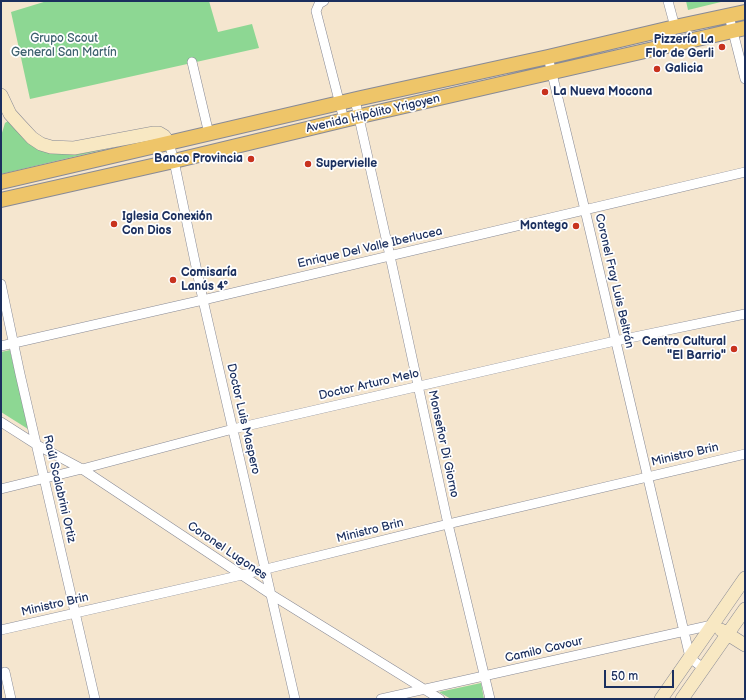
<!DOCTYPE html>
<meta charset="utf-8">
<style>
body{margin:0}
#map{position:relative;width:746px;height:700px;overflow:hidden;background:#f5e6cf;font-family:"Balsamiq Sans",sans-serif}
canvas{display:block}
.frame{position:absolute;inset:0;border:2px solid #1b2f5e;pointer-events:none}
.scale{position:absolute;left:604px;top:670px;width:70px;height:18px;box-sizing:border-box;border:2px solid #1b2f5e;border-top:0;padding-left:5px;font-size:12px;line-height:14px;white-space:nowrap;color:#1b2f5e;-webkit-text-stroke:3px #fff;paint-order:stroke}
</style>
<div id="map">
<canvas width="746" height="700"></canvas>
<div class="frame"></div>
<div class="scale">50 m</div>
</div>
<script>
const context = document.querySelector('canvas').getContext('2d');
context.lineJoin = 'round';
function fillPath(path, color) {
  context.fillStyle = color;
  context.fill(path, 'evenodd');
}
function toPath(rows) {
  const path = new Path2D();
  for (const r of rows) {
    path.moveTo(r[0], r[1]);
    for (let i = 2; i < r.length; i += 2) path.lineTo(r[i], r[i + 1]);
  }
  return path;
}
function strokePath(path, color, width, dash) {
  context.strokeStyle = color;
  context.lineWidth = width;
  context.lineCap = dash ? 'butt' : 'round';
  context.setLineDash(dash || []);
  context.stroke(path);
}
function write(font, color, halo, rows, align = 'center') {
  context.font = font + ' "Balsamiq Sans",sans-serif';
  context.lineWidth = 3.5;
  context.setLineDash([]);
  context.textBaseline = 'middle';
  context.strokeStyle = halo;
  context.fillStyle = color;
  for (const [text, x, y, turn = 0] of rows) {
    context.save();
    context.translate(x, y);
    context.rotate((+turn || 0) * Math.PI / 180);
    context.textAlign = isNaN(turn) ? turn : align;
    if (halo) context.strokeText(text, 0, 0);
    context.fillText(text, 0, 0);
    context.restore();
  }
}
fillPath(toPath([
 [47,1,209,1,218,32,252,24,259,48,30,99,11,12],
 [686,1,725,1,688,10],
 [8,121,54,153,65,154,119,146,1,174,1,136,5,123],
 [10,350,28,429,1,412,1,352],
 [481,683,484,699,451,699,439,692]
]), '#8dd793');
const street = toPath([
 [324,1,319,4,316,11,344,120],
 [668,1,675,27],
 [729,16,745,79],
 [548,57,585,210,689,653,690,658,703,668],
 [192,62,209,134],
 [355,100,390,256,448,524,490,699],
 [169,143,174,161,203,300,295,699],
 [1,284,20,374,95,699],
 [1,346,203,300,745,172],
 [1,422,37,445,82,469,272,595,440,699],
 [1,489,82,469,233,429,615,341,745,314],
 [1,630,242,575,448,524,745,454],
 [5,672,11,699],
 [381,699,712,625]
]);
const secondary = toPath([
 [1,95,10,114,19,124,32,138,41,144,51,147,74,148,154,133,159,133,164,136,169,143],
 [721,630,745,645],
 [661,699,745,578],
 [682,699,745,609]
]);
const primary = toPath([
 [1,182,361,98,548,57,675,27,745,12],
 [1,200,174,161,365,115,745,28]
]);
strokePath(street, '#888a96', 10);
strokePath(secondary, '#888a96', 14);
strokePath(primary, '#888a96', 16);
strokePath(street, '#fff', 9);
strokePath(secondary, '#f8e8c3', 13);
strokePath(primary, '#eec569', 14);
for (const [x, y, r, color] of [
 [722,47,4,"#c8321e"],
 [657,69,4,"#c8321e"],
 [545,92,4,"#c8321e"],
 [251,159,4,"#c8321e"],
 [308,164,4,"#c8321e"],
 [114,224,4,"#c8321e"],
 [576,226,4,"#c8321e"],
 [173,280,4,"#c8321e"],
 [734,349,4,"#c8321e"]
]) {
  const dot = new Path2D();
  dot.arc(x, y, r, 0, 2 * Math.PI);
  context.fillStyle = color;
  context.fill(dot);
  strokePath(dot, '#fff', 1.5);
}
write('12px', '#3d616e', '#fff', [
 ["Grupo Scout",64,39],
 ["General San Martín",64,53]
]);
write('bold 12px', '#1b2f5e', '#fff', [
 ["Pizzería La",714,40,"right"],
 ["Flor de Gerli",714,54,"right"],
 ["Galicia",665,69],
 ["La Nueva Mocona",553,92],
 ["Banco Provincia",243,159,"right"],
 ["Supervielle",316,164],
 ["Iglesia Conexión",122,217],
 ["Con Dios",122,231],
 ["Montego",568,226,"right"],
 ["Comisaría",181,273],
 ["Lanús 4°",181,287],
 ["Centro Cultural",726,342,"right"],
 ["\"El Barrio\"",726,356,"right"]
], 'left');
write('12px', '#1b2f5e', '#fff', [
 ["Avenida Hipólito Yrigoyen",373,114,-13],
 ["Enrique Del Valle Iberlucea",370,248,-13],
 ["Coronel Fray Luis Beltrán",614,281,77],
 ["Doctor Arturo Melo",369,385,-13],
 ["Doctor Luis Maspero",243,419,77],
 ["Monseñor Di Giorno",443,444,78],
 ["Ministro Brin",685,455,-13],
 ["Raúl Scalabrini Ortiz",59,489,77],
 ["Ministro Brin",370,531,-14],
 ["Coronel Lugones",227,551,34],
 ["Ministro Brin",55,605,-13],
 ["Camilo Cavour",544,650,-13]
]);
</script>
